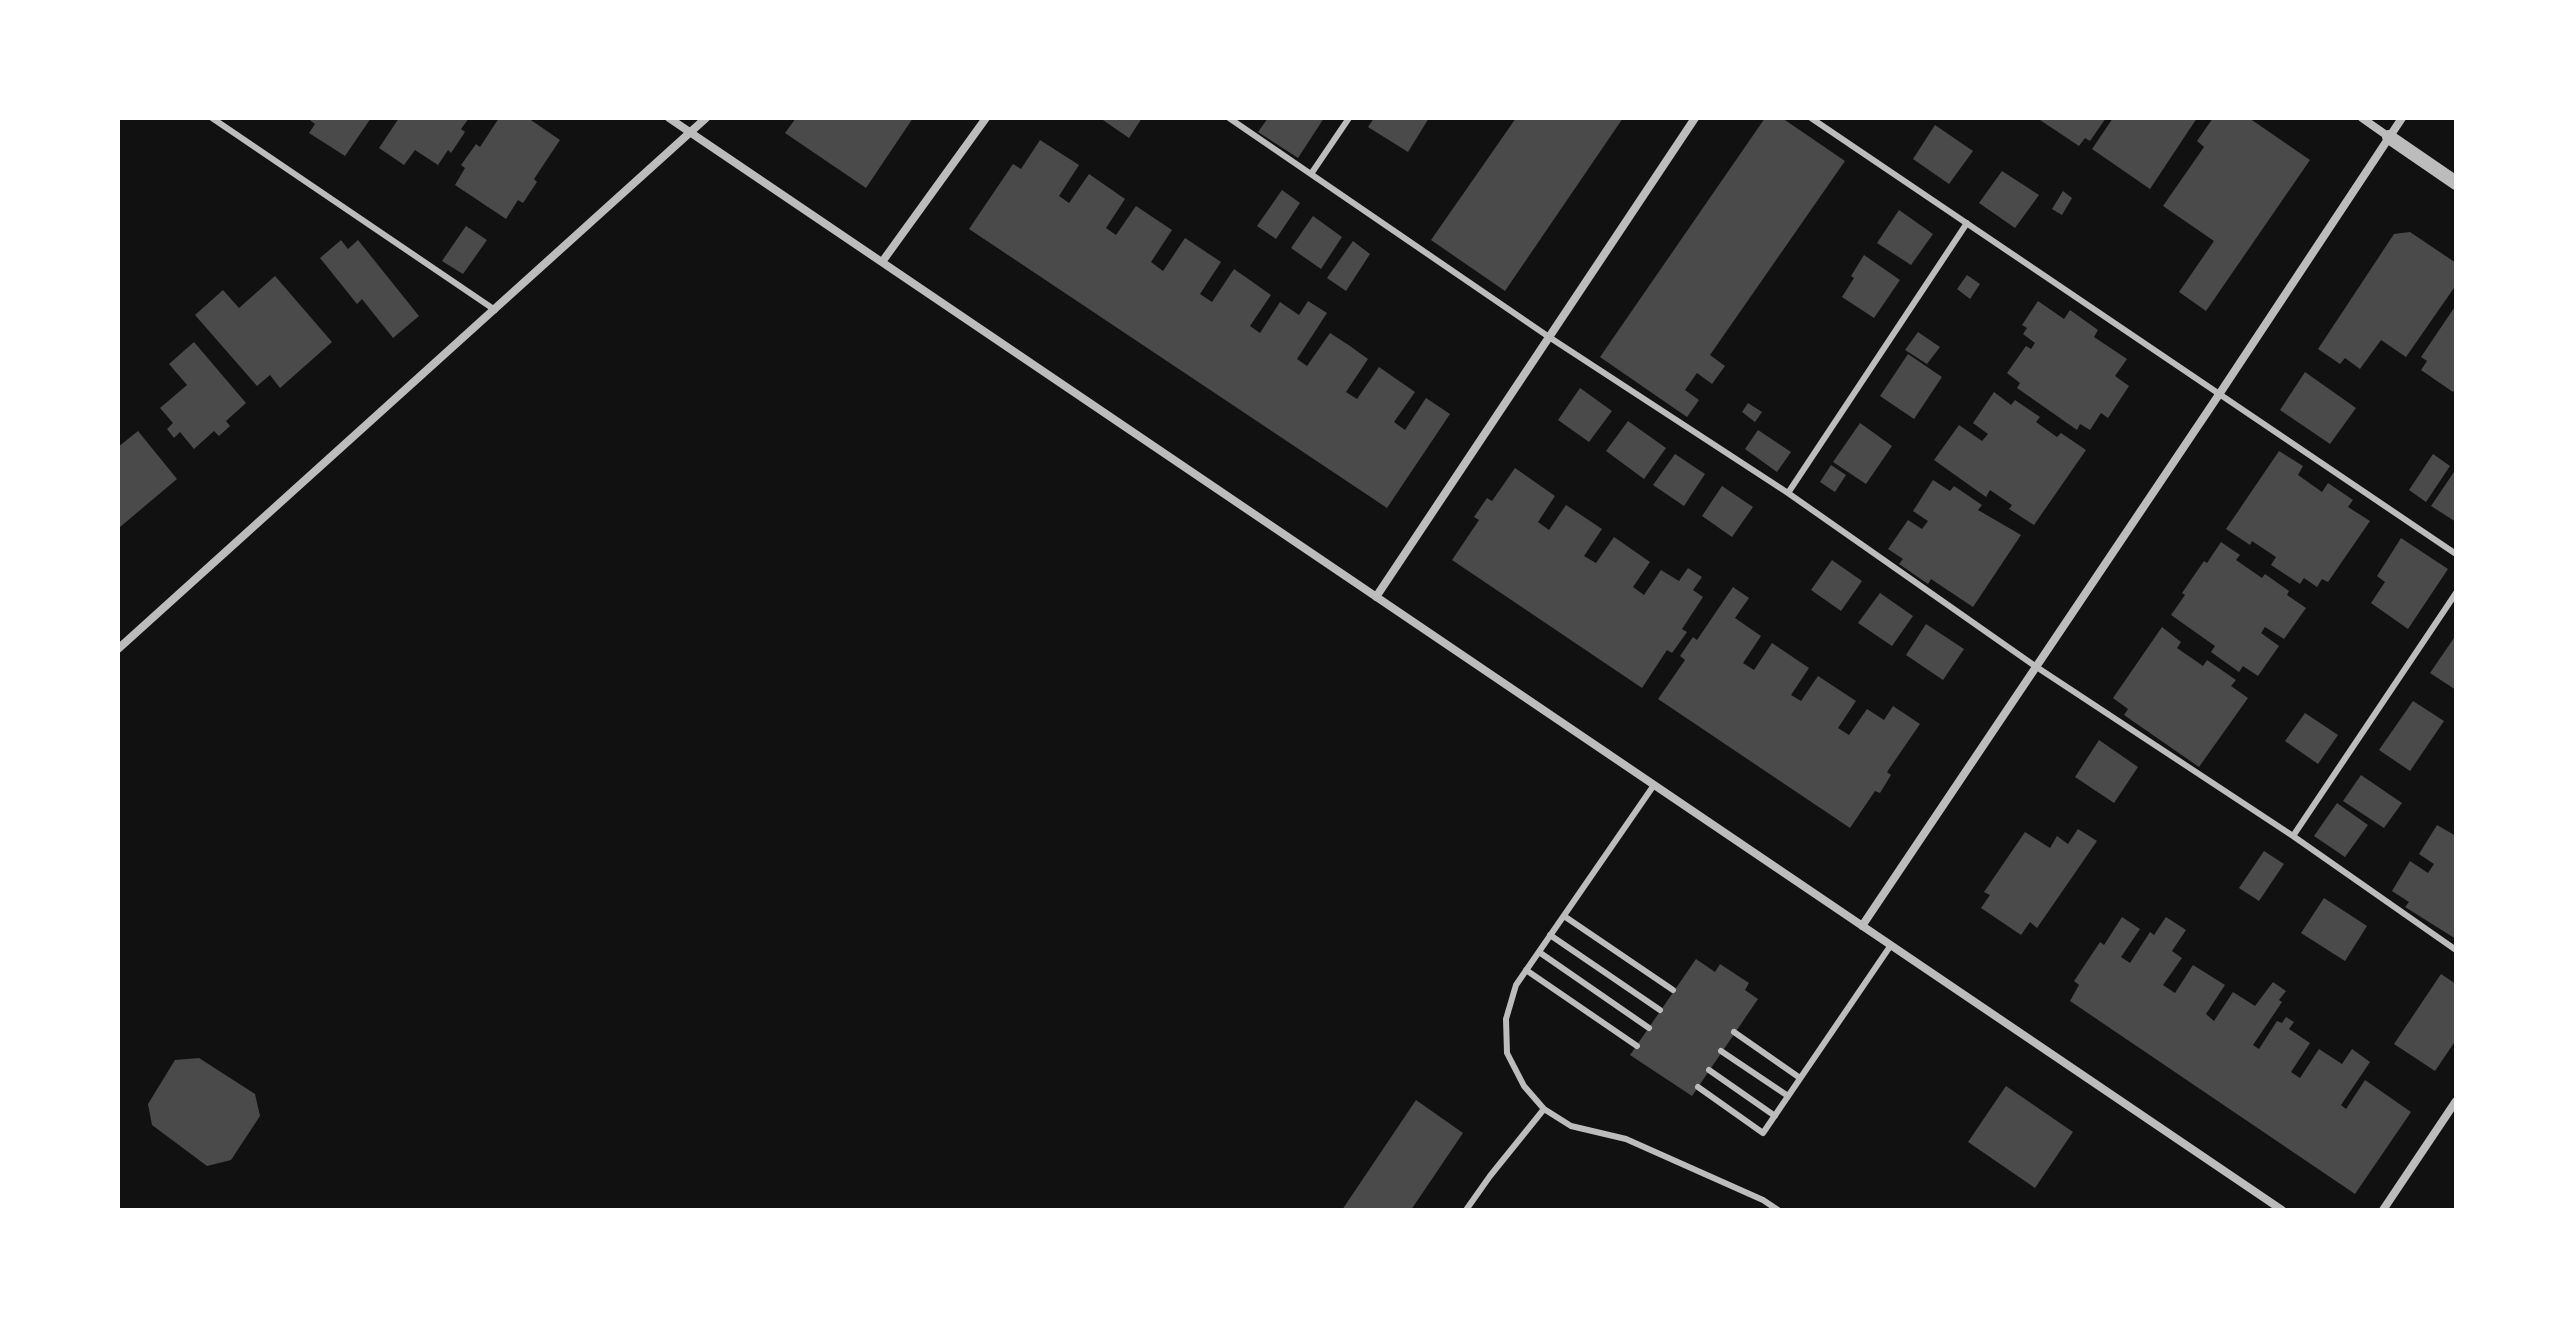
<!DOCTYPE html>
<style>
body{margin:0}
#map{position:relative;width:2574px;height:1328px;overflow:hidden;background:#111;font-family:"Sofia Sans Condensed",sans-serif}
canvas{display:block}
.frame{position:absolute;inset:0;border:120px solid #fff;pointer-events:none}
</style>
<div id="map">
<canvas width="2574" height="1328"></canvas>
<div class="frame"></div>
</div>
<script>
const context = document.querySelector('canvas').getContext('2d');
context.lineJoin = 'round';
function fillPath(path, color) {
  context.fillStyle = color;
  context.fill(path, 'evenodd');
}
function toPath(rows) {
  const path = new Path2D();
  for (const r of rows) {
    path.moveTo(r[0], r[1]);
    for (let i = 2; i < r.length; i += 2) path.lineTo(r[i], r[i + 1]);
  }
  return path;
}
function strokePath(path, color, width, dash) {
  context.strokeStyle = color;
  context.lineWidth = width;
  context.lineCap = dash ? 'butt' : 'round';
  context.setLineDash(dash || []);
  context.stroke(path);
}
fillPath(toPath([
 [307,118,371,118,345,156,309,133,315,124],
 [399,118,469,118,461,129,465,132,451,153,448,150,438,165,415,150,404,165,379,148],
 [499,118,528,118,560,140,534,179,537,182,523,203,518,200,506,219,455,185,465,168,461,165,476,144,480,147],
 [796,118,913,118,866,188,785,133],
 [1100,118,1142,118,1129,138],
 [1268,118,1324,118,1298,158,1258,132],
 [1374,118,1429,118,1408,152,1368,127],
 [1516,118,1623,118,1505,291,1431,240],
 [1765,118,1782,118,1845,161,1710,355,1725,366,1712,384,1697,373,1685,390,1699,400,1687,417,1600,357],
 [2037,118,2106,118,2090,141,2085,138,2079,146],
 [2113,118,2197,118,2150,189,2092,149],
 [2213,118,2222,120,2224,118,2249,118,2310,160,2206,311,2179,292,2214,241,2163,206,2204,147,2197,141],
 [1935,125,1973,151,1949,184,1913,159],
 [1040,140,1079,165,1059,196,1069,203,1089,174,1125,199,1106,228,1116,235,1136,206,1172,230,1151,262,1163,271,1185,238,1221,262,1200,294,1212,302,1234,269,1271,295,1250,326,1260,333,1280,302,1299,315,1308,301,1327,313,1297,359,1307,366,1330,333,1350,346,1368,359,1346,392,1357,399,1379,367,1415,392,1394,422,1405,430,1426,398,1450,414,1387,508,969,229,1013,164,1021,169],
 [2002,171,2039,195,2015,228,1979,203],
 [1282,190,1300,203,1276,239,1257,226],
 [2063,191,2072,198,2062,215,2052,209],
 [1899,210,1933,234,1911,265,1877,243],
 [1313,216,1342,237,1321,269,1291,248],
 [466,226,487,240,463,274,442,261],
 [2410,232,2456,263,2456,285,2406,357,2381,340,2360,369,2345,358,2340,364,2318,349,2394,234],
 [341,240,348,249,358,240,419,316,393,338,362,299,357,304,320,258],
 [1353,241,1370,254,1346,291,1327,278],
 [1864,255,1900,280,1874,318,1842,297,1854,278,1851,276],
 [1967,275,1980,284,1970,299,1957,289],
 [275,276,332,342,280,388,270,375,257,386,195,315,223,290,239,308],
 [2038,301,2064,319,2070,310,2098,330,2094,337,2127,359,2115,376,2129,386,2108,418,2101,413,2090,430,2080,424,2077,430,2017,388,2020,383,2007,373,2026,346,2031,349,2035,343,2023,334,2027,328,2022,325],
 [2456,305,2456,388,2453,392,2421,370,2427,361,2421,357],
 [1918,332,1940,347,1927,364,1905,350],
 [194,342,246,403,226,421,230,426,219,436,214,431,194,449,180,432,174,438,167,429,173,423,160,408,187,385,169,364],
 [1908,354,1942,377,1914,419,1880,396],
 [2305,372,2356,408,2330,444,2280,410],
 [1580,388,1612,411,1589,442,1558,420],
 [1994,392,2011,405,2015,400,2040,417,2036,422,2057,437,2061,433,2086,450,2034,525,2009,509,2012,505,1990,490,1986,497,1934,460,1959,425,1982,441,1988,434,1973,423],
 [1748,403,1762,412,1755,422,1742,412],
 [1628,421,1666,448,1644,479,1606,451],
 [1860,423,1892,446,1866,484,1833,462],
 [1758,430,1791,452,1777,472,1745,449],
 [138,431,177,479,120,527,118,447],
 [2279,451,2303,466,2298,475,2322,492,2328,483,2353,500,2348,507,2370,521,2328,582,2322,579,2317,587,2304,578,2300,584,2271,565,2276,557,2252,541,2250,545,2226,529],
 [1675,454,1705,474,1684,506,1653,485],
 [2433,454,2450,466,2426,502,2409,490],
 [1831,465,1846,475,1835,492,1820,482],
 [1515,468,1555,496,1538,522,1549,530,1566,505,1602,529,1584,556,1596,563,1614,537,1650,562,1633,587,1644,595,1661,570,1679,581,1688,568,1702,577,1693,590,1703,597,1682,629,1687,632,1672,653,1667,650,1642,688,1452,560,1479,520,1474,517,1487,498,1492,501],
 [2456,469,2456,522,2431,506],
 [1933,480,1950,491,1954,486,1982,505,1978,510,2021,535,1973,607,1931,579,1928,584,1899,564,1903,559,1888,549,1908,520,1922,529,1928,521,1913,511],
 [1722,486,1753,507,1732,537,1702,516],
 [2401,538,2448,569,2408,629,2371,603,2385,582,2377,576],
 [2221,542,2240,555,2236,560,2262,578,2265,574,2289,591,2287,595,2306,608,2284,639,2265,627,2261,633,2279,646,2258,676,2243,666,2239,672,2211,652,2215,646,2171,615,2185,595,2182,593,2204,561,2207,563],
 [1832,560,1862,581,1841,611,1811,590],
 [1733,587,1749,598,1735,618,1761,636,1743,663,1754,670,1772,643,1809,668,1791,695,1801,701,1818,676,1856,701,1838,728,1849,735,1867,709,1884,720,1893,706,1920,724,1887,772,1891,775,1880,793,1875,791,1850,828,1658,699,1685,660,1680,656,1693,637,1697,640],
 [1880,593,1913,616,1892,646,1858,623],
 [1926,624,1964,649,1943,680,1906,655],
 [2162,627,2181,642,2177,648,2203,666,2207,660,2236,680,2231,686,2248,698,2199,767,2124,715,2128,709,2113,698],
 [2456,635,2456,690,2430,673],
 [2413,701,2444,721,2410,771,2379,750],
 [2305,713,2338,735,2318,764,2285,741],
 [2099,740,2138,767,2114,803,2075,777],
 [2361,775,2402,803,2384,828,2343,801],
 [2337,803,2368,825,2345,857,2314,836],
 [2437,825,2456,836,2456,939,2405,907,2409,902,2392,891,2410,861,2428,873,2434,864,2419,854],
 [2078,829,2097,841,2037,928,2030,922,2021,935,1981,908,1990,895,1984,892,2025,832,2050,848,2057,836,2068,844],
 [2264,851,2284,864,2259,901,2239,888],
 [2324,898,2367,926,2345,961,2301,933],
 [2122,917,2140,929,2121,957,2130,963,2150,932,2154,935,2166,917,2186,930,2172,951,2182,958,2163,985,2175,993,2193,965,2225,985,2206,1014,2214,1021,2233,992,2255,1006,2273,982,2286,991,2279,1000,2282,1002,2253,1045,2259,1049,2277,1021,2282,1023,2286,1017,2294,1022,2289,1029,2310,1043,2291,1072,2300,1078,2319,1049,2342,1064,2352,1049,2370,1062,2341,1105,2346,1109,2365,1080,2411,1112,2355,1194,2070,1001,2079,985,2074,981,2100,942,2104,945],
 [1696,959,1715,972,1720,964,1749,983,1745,990,1758,999,1692,1096,1630,1055],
 [2441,974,2456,984,2456,1040,2435,1071,2394,1044],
 [199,1058,255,1094,260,1116,231,1160,207,1166,152,1125,148,1104,175,1060],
 [2006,1086,2073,1132,2035,1188,1968,1142],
 [1416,1100,1463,1133,1411,1210,1342,1210]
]), '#4a4a4a');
strokePath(toPath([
 [212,118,495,310],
 [1229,118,1549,337,1788,493,2035,666,2293,836,2456,950],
 [1811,118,2456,554],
 [1311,174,1349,118],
 [1788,493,1967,223],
 [1654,785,1516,985,1506,1019,1507,1053,1524,1086,1544,1109,1571,1126,1626,1139,1763,1200,1778,1210],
 [2293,836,2456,593],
 [1564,916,1673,990],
 [1550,935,1660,1010],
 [1539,952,1649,1028],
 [1526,970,1637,1046],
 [1734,1032,1800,1078],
 [1721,1051,1788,1096],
 [1709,1070,1775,1116],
 [1698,1087,1763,1133,1891,945],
 [1466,1210,1490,1176,1544,1109]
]), '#bcbcbc', 6);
strokePath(toPath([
 [669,118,2282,1210],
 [2362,118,2389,137],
 [882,262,986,118],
 [1376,597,1695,118],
 [118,649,706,118],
 [1862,926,2220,393,2402,118],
 [2383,1210,2456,1101]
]), '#bcbcbc', 8);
strokePath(toPath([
 [2389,137,2456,183]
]), '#bcbcbc', 14);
</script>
